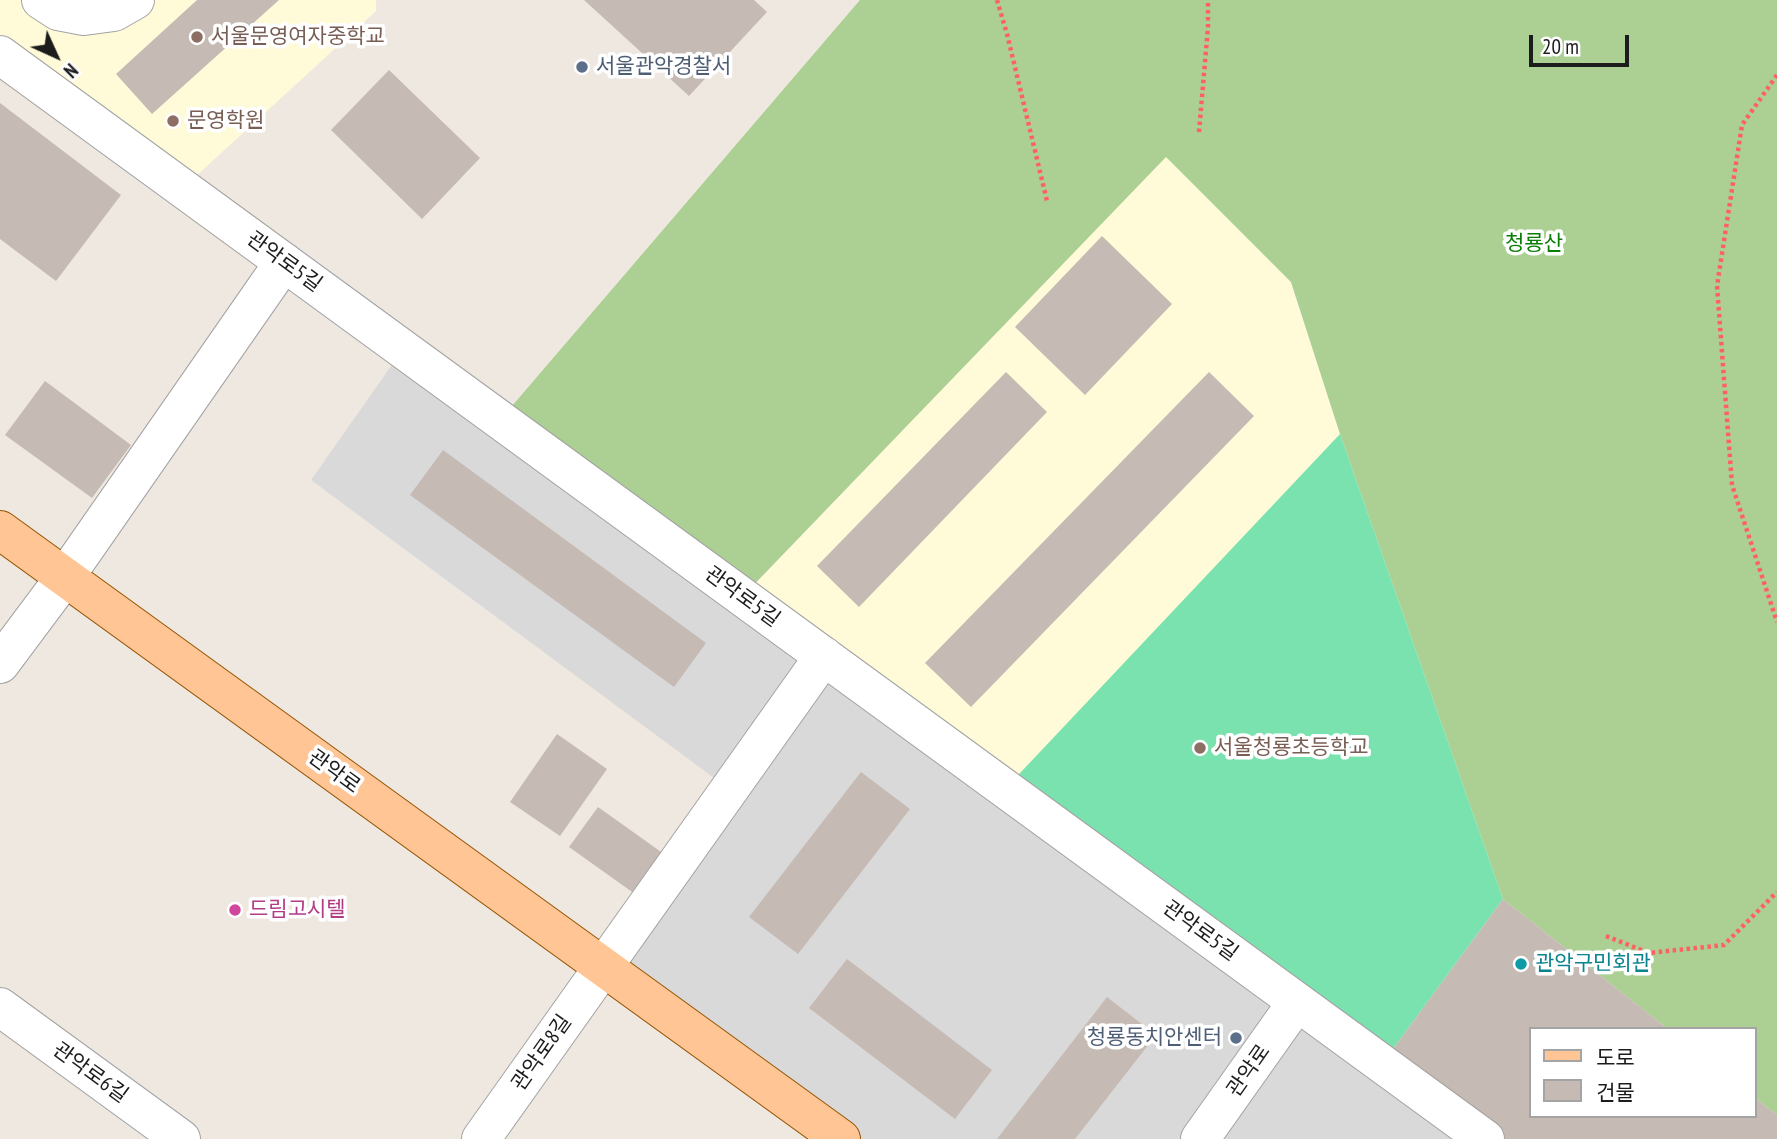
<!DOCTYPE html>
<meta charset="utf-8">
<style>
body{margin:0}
#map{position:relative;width:1777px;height:1139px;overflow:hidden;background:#eee8e1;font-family:"PT Sans Narrow","Noto Sans KR",sans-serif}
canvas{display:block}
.legend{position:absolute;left:1529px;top:1027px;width:228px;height:91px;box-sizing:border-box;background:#fff;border:2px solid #a4a4a4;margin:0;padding:9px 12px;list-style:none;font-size:21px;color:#1c1c1c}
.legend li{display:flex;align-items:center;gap:14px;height:35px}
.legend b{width:35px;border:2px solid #a4a4a4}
.north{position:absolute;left:21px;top:21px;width:70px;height:70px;-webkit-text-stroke:5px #fff;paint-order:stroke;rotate:135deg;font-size:19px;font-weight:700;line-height:28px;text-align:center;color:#1c1c1c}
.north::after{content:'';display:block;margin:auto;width:24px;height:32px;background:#1c1c1c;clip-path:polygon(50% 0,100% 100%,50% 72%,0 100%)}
.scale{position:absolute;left:1529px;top:35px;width:100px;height:32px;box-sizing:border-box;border:4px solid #1c1c1c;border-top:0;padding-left:9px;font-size:21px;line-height:24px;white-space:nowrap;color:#1c1c1c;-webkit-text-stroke:5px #fff;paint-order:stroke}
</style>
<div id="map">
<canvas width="1777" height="1139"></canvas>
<ul class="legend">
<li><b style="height:9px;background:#ffc595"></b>도로</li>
<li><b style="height:19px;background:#c6bab4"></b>건물</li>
</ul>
<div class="north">N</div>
<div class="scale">20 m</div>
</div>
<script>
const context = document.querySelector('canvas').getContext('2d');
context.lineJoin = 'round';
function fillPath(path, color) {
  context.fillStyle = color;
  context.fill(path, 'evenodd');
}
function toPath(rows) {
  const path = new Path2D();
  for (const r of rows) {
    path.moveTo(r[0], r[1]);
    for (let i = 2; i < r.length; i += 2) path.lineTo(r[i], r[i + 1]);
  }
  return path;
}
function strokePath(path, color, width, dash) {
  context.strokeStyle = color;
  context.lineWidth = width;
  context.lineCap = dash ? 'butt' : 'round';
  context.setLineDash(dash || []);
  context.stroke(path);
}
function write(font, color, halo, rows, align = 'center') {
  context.font = font + ' "PT Sans Narrow","Noto Sans KR",sans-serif';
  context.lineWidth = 7;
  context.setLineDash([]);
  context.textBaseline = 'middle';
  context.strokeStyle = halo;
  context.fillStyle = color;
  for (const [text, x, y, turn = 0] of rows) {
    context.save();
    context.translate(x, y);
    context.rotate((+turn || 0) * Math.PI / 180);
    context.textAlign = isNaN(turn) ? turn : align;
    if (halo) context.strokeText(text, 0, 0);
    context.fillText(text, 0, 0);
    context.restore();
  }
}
fillPath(toPath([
 [403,349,1485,1139,841,1139,603,967,729,789,311,480]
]), '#dad9d9');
fillPath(toPath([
 [0,0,376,0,376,11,183,188,0,55],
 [1166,156,1291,282,1340,434,1503,899,1382,1064,742,597]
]), '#fffbd9');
fillPath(toPath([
 [860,0,1777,0,1777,1115,1754,1097,1754,1029,1668,1029,1503,899,1340,434,1291,282,1166,157,742,597,500,420]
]), '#acd093');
fillPath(toPath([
 [1340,434,1503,899,1382,1064,1005,789]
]), '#7ae2ae');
fillPath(toPath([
 [197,0,279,0,152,114,116,74],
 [584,0,754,0,767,12,689,96],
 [389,70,480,158,422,219,331,130],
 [0,103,121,195,56,281,0,239],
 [1102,236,1172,304,1085,395,1015,327],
 [1006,372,1047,412,859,607,817,566],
 [1209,372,1254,416,971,707,925,663],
 [45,381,131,445,92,498,5,435],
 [443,450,706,643,674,687,410,495],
 [557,734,607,769,560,836,510,802],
 [861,772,910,809,798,954,749,917],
 [598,807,664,854,635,894,569,847],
 [1503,899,1668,1029,1530,1029,1530,1116,1754,1116,1754,1097,1777,1115,1777,1139,1485,1139,1382,1064],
 [847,959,992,1070,955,1119,809,1008],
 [1107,997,1156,1035,1075,1139,997,1139]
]), '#c6bab4');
const minor = toPath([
 [41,0,58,11,84,16,114,12,135,0],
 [0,55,1485,1139],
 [0,664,65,577,284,262],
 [0,1007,181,1139],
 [481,1139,824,656],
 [1200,1139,1297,1002]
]);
const major = toPath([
 [0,530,841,1139]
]);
strokePath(minor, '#a3a3a3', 40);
strokePath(major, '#945300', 40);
strokePath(toPath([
 [997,0,1007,34,1047,201],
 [1777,75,1742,125,1717,286,1732,485,1777,622],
 [1199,132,1208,27,1208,0],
 [1606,936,1649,953,1724,945,1777,892]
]), '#ff6163', 4.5, [3.5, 3.5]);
strokePath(minor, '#fff', 38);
strokePath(major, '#ffc595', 38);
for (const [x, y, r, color] of [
 [197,37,7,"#8d6e63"],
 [582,67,7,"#5c6f8a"],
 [173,121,7,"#8d6e63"],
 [1200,748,7,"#8d6e63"],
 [235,910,7,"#d1479c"],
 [1521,964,7,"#0f9aa8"],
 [1236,1038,7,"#5c6f8a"]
]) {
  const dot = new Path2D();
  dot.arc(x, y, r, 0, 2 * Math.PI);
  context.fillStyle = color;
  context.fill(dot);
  strokePath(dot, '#fff', 2.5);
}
write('21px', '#785e54', '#fff', [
 ["서울문영여자중학교",211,37],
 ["문영학원",187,121],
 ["서울청룡초등학교",1214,748]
], 'left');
write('21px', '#4e5e75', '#fff', [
 ["서울관악경찰서",596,67],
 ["청룡동치안센터",1222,1038,"right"]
], 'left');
write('21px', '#097f05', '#fff', [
 ["청룡산",1534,244]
]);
write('21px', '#1c1c1c', '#fff', [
 ["관악로5길",284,262,36],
 ["관악로5길",742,597,36],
 ["관악로",334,772,36],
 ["관악로5길",1200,931,36],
 ["관악로8길",542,1053,-55],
 ["관악로",1249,1071,-55],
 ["관악로6길",90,1073,36]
]);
write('21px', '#b23c85', '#fff', [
 ["드림고시텔",249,910]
], 'left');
write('21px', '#0d838f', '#fff', [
 ["관악구민회관",1535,964]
], 'left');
</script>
